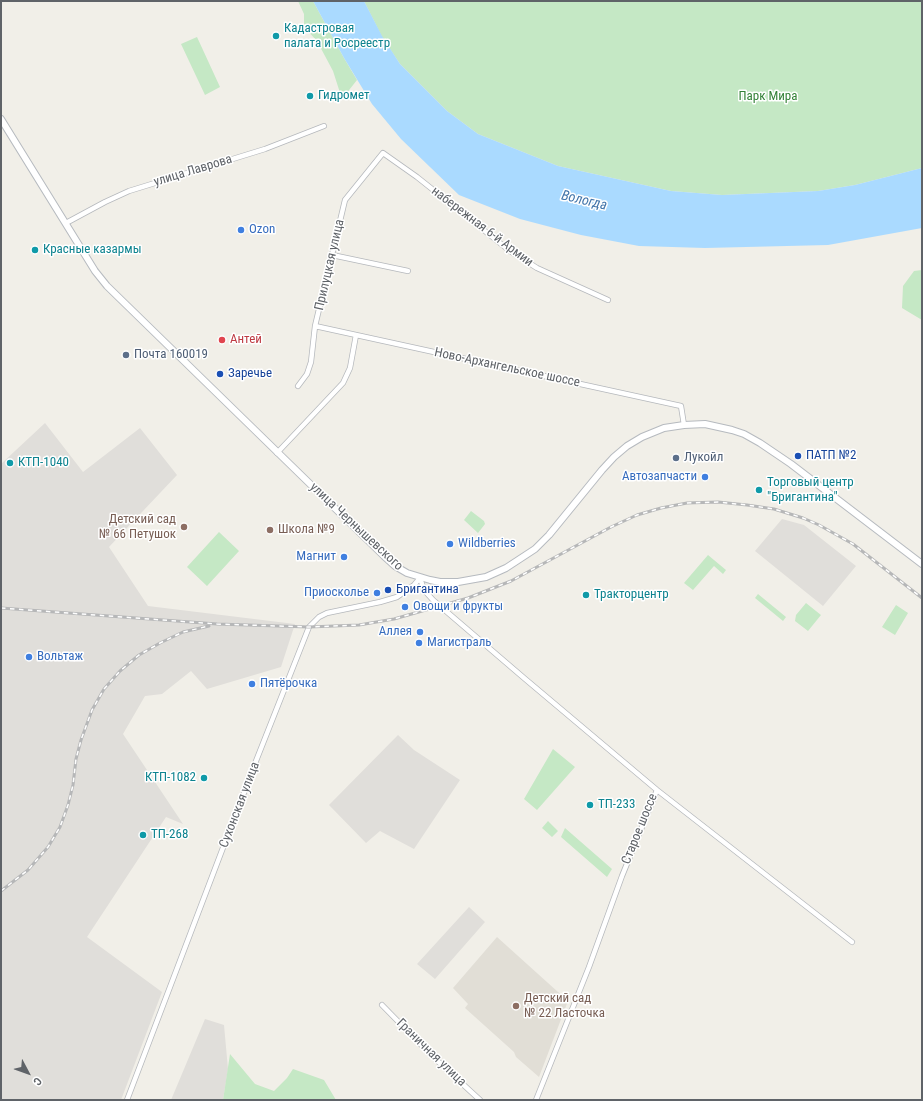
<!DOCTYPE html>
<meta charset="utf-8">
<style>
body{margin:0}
#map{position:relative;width:923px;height:1101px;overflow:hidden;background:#f1efe8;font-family:"Roboto Condensed",sans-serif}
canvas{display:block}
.frame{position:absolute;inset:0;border:2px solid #5f6368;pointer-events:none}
.north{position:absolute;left:8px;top:1053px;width:40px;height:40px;-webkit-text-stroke:3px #fff;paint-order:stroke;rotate:131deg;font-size:11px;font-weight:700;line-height:16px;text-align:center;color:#5f6368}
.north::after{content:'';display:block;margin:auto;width:14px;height:18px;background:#5f6368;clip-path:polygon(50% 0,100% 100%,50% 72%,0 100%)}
</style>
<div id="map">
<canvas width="923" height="1101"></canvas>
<div class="frame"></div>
<div class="north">С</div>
</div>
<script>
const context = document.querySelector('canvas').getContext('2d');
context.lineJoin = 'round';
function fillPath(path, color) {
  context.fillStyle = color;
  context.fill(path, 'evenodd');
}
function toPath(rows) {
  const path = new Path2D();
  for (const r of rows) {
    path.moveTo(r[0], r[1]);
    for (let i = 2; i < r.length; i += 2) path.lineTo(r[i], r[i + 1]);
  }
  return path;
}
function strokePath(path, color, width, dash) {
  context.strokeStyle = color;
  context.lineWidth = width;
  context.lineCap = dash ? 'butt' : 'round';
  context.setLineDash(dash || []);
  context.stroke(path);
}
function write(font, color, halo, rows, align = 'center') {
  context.font = font + ' "Roboto Condensed",sans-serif';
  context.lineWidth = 3;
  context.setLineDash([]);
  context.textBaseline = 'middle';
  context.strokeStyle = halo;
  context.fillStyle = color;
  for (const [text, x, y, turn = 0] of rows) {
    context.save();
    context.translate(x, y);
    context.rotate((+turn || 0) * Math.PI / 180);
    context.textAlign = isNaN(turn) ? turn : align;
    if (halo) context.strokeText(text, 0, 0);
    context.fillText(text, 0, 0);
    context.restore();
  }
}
fillPath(toPath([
 [45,423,83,472,140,428,177,475,109,547,148,606,295,624,281,667,207,689,191,671,162,694,145,696,123,734,183,824,166,817,87,937,162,992,121,1100,1,1100,1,464],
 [782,519,804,525,856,566,823,606,755,551],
 [398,735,414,750,460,780,414,849,380,831,366,843,329,805],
 [469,907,485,922,435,979,417,964],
 [205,1019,224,1025,228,1069,223,1100,171,1100]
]), '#e0deda');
fillPath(toPath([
 [497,937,568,1001,539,1077,516,1057,514,1052,465,1008,468,1004,453,988]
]), '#e1ded6');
fillPath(toPath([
 [298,1,313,1,344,58,357,80,342,99,333,71,317,41,304,27,304,14],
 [364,1,922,1,922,168,855,185,818,191,722,195,671,191,558,166,478,134,447,111,400,64,382,37],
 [197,37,220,87,205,95,181,44],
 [922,270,922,320,902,308,903,286,914,271],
 [471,511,484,521,485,524,478,533,464,520],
 [219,532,239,551,207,586,187,567],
 [708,555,726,570,723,574,714,566,693,590,684,583],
 [758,594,786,617,783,621,755,598],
 [806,603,821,615,808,631,795,621,796,615],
 [896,605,908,613,895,635,882,627],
 [553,749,575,767,537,810,524,799],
 [548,821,558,831,552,837,542,828],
 [565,828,612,869,607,877,561,837],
 [230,1054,255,1084,274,1091,287,1078,293,1069,324,1080,336,1100,223,1100]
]), '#c5e8c5');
fillPath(toPath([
 [313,1,364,1,382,36,400,64,447,111,478,134,558,166,671,191,722,195,818,191,855,185,922,168,922,228,828,245,705,248,639,246,581,235,520,219,459,195,401,139,372,104,344,58]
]), '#aadaff');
const street = toPath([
 [66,223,105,202,129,191,265,149,324,126],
 [332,255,408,271],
 [315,326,681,406,684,425],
 [298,386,307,374,311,362,315,326,345,200,383,153,417,177,510,251,537,268,608,300],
 [277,453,343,383,350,368,356,335],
 [420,578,424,590,433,600,524,678,657,790,852,942],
 [382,1005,431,1055,480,1100],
 [127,1100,256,761,309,627,319,617,327,613,380,602,397,597,414,585,420,578],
 [536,1100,589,967,622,876,657,790]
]);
const secondary = toPath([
 [1,119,95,271,107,286,384,556,395,566,407,573,430,580,440,582,458,582,486,577,506,568,535,549,549,535,602,470,614,457,627,446,642,437,664,428,684,425,705,424,732,430,744,434,760,443,791,464,922,564]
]);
strokePath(street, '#b5b8bc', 6);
strokePath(secondary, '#b6babf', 8);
strokePath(street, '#fff', 4.5);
strokePath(secondary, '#fff', 6);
const rail = toPath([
 [1,608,217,624,309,627,359,625,394,619,468,598,511,581,611,527,637,515,661,508,687,503,718,502,747,505,774,509,803,518,819,525,853,544,922,598],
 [1,891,28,870,48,847,60,827,68,805,73,785,76,759,81,740,92,710,104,689,120,671,139,655,160,643,183,632,209,626]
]);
strokePath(rail, '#b6b7b8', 3);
strokePath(rail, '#fff', 1.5, [4.5]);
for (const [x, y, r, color] of [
 [276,36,4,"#0f9aa8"],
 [310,96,4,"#0f9aa8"],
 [241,230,4,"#3f7fe0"],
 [35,250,4,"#0f9aa8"],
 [222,340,4,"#e0444e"],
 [126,355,4,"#5c6f8a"],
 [220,374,4,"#1a4fb4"],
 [798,456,4,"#1a4fb4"],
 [676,458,4,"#5c6f8a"],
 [10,463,4,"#0f9aa8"],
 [705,477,4,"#3f7fe0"],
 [759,490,4,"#0f9aa8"],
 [184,527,4,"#8d6e63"],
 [270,530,4,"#8d6e63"],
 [450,544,4,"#3f7fe0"],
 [344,557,4,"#3f7fe0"],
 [388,590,4,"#1a4fb4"],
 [377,593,4,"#3f7fe0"],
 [586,595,4,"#0f9aa8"],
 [405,607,4,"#3f7fe0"],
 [420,632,4,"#3f7fe0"],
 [419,643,4,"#3f7fe0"],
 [29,657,4,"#3f7fe0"],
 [252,684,4,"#3f7fe0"],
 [204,778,4,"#0f9aa8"],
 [590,805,4,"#0f9aa8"],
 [143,835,4,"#0f9aa8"],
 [516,1006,4,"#8d6e63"]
]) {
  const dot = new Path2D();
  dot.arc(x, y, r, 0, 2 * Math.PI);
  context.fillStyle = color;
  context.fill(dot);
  strokePath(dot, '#fff', 1.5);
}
write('13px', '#0d838f', '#fff', [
 ["Кадастровая",284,29],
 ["палата и Росреестр",284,44],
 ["Гидромет",318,96],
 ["Красные казармы",43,250],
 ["КТП-1040",18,463],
 ["Торговый центр",767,483],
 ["\"Бригантина\"",767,498],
 ["Тракторцентр",594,595],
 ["КТП-1082",196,778,"right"],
 ["ТП-233",598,805],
 ["ТП-268",151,835]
], 'left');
write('13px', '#348238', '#fff', [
 ["Парк Мира",768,97]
]);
write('13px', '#5f6368', '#fff', [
 ["улица Лаврова",193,171,-17],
 ["набережная 6-й Армии",482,227,37],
 ["Прилуцкая улица",330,265,-77],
 ["Ново-Архангельское шоссе",507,368,12],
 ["улица Чернышевского",356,527,43],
 ["Сухонская улица",240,805,-69],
 ["Старое шоссе",640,829,-68],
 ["Граничная улица",431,1053,44]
]);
write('13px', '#366cbe', '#fff', [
 ["Ozon",249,230],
 ["Автозапчасти",697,477,"right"],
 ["Wildberries",458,544],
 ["Магнит",336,557,"right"],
 ["Приосколье",369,593,"right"],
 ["Овощи и фрукты",413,607],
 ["Аллея",412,632,"right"],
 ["Магистраль",427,643],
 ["Вольтаж",37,657],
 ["Пятёрочка",260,684]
], 'left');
write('13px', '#be3a42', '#fff', [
 ["Антей",230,340]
], 'left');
write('13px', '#4e5e75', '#fff', [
 ["Почта 160019",134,355],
 ["Лукойл",684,458]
], 'left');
write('13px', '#164399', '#fff', [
 ["Заречье",228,374],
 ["ПАТП №2",806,456],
 ["Бригантина",396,590]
], 'left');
write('13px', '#785e54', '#fff', [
 ["Детский сад",176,520,"right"],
 ["№ 66 Петушок",176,535,"right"],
 ["Школа №9",278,530],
 ["Детский сад",524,999],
 ["№ 22 Ласточка",524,1014]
], 'left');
write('italic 14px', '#4174aa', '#fff', [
 ["Вологда",584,201,13]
]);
</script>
